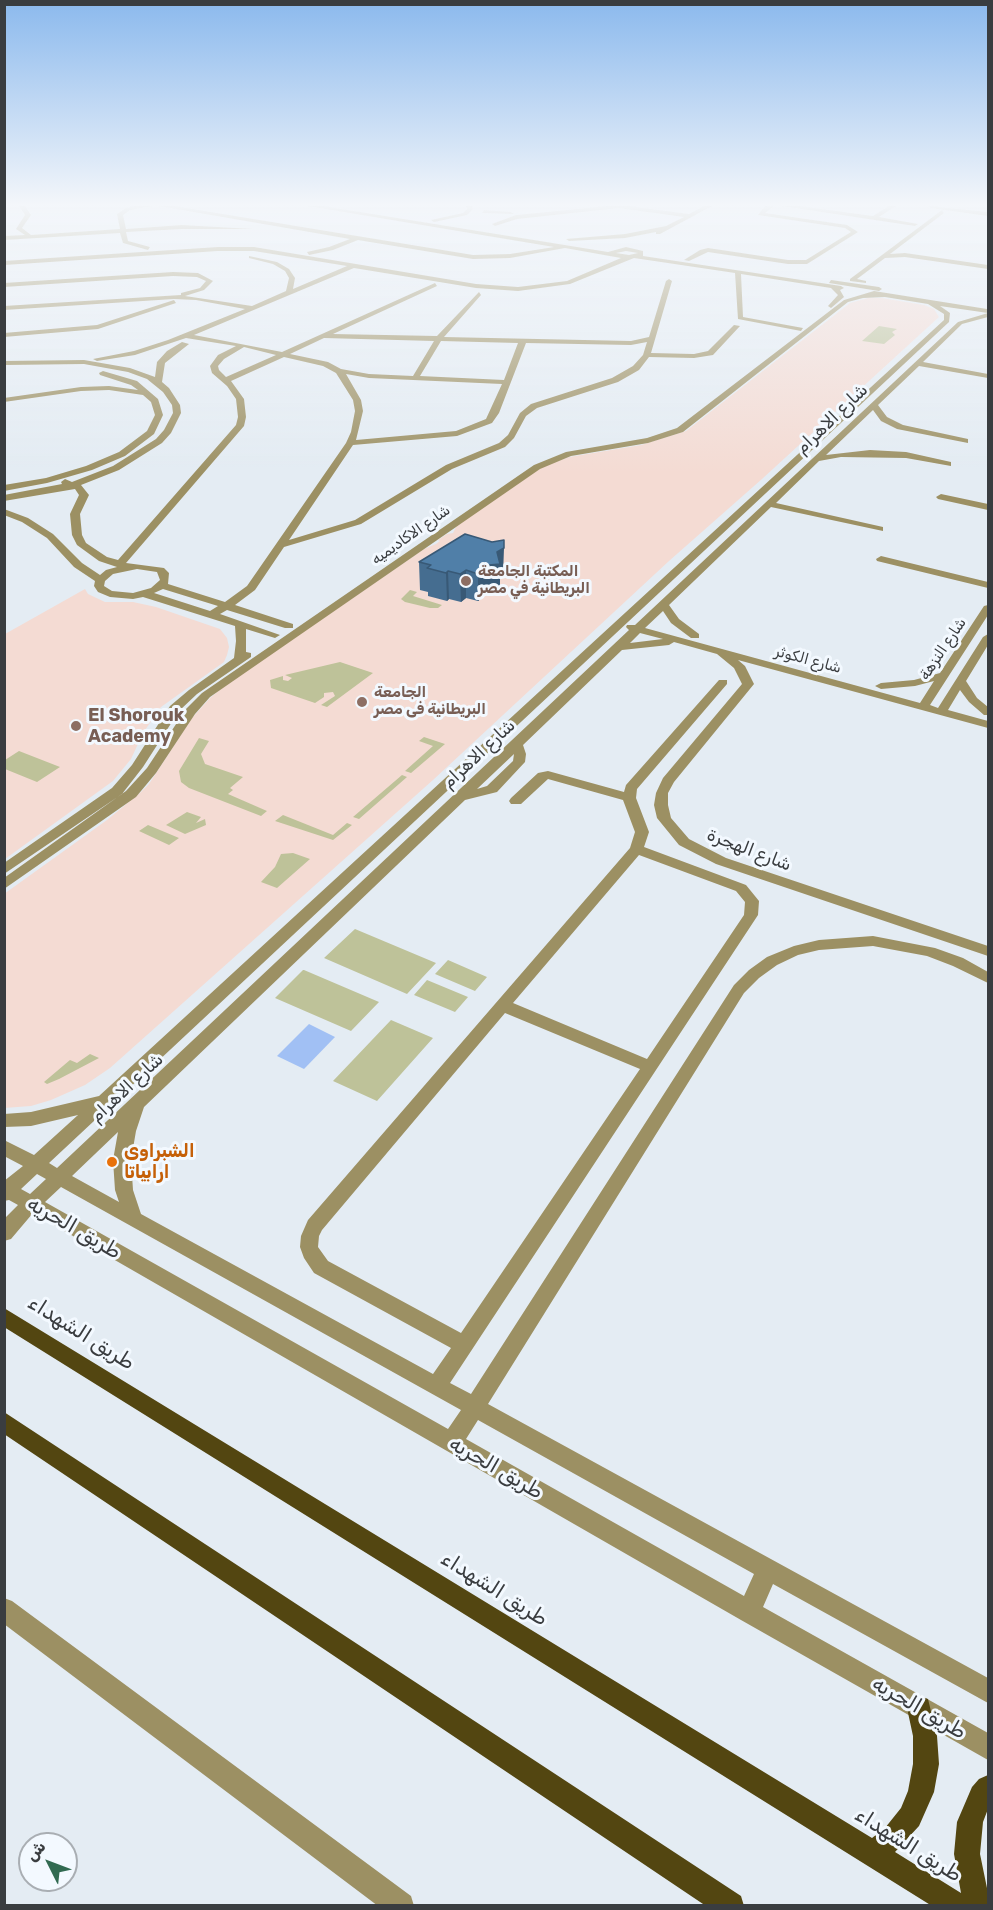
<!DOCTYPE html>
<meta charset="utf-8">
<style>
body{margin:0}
#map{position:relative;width:993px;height:1910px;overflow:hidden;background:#e4ecf3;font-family:Rubik,"Noto Naskh Arabic",sans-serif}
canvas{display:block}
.frame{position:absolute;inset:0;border:6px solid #3a3d40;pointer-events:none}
.north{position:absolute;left:18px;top:1832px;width:60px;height:60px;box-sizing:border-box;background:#f3f9ff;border:2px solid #a9aeb3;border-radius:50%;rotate:312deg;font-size:16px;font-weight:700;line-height:24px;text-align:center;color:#3a3d40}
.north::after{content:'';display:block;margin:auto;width:21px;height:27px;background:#316a51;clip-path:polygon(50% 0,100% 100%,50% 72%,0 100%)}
</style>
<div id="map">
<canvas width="993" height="1910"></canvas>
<div class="frame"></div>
<div class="north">ش</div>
</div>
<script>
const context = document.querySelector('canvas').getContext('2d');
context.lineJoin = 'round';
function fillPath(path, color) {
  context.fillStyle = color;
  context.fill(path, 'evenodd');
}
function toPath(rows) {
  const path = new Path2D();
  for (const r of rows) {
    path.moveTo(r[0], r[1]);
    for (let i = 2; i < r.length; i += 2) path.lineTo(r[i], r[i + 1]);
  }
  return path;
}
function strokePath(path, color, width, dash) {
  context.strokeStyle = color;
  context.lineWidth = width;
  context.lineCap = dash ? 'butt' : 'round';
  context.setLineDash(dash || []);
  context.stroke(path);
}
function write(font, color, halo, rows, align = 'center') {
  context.font = font + ' Rubik,"Noto Naskh Arabic",sans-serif';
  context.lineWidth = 6;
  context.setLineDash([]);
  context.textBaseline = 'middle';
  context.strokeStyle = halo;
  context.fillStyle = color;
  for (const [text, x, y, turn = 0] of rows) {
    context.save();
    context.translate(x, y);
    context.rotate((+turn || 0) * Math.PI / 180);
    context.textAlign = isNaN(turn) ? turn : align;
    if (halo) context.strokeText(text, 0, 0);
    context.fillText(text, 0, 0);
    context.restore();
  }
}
fillPath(toPath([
 [868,298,882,298,924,305,934,309,939,317,762,479,669,561,433,780,110,1068,85,1085,51,1100,31,1106,4,1108,4,894,107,820,141,792,149,784,192,718,210,698,228,683,424,549,436,544,440,541,438,540,447,534,453,533,457,525,542,467,569,457,641,445,686,431,850,303],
 [85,589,88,594,105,602,133,602,156,607,220,629,227,638,229,647,227,655,224,662,161,707,143,733,131,759,113,781,5,859,5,634]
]), '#f4dbd3');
fillPath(toPath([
 [879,326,897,329,892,332,895,335,884,344,862,341],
 [410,590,417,592,413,596,442,605,438,608,430,608,405,602,401,599],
 [340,662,373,673,327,707,321,705,335,696,333,692,324,693,324,697,315,703,271,688,270,680,283,676,283,680,288,681,292,678,285,675],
 [424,737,445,744,411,773,405,771,433,746,419,741],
 [199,738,209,741,201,754,205,764,243,777,230,788,233,790,228,794,267,811,261,816,189,788,181,782,179,771],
 [19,751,60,767,37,782,5,769,5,760],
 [402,775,407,777,359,819,353,817],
 [187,812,201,817,196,823,205,819,206,825,185,834,166,825],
 [283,815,333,835,347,823,352,825,333,840,275,821],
 [148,825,179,838,169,845,139,831],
 [293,853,310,859,277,888,261,882,275,867,281,854],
 [355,929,436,963,407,994,324,958],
 [448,960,487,977,475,991,435,974],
 [303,970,304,970,379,1002,351,1031,275,998],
 [427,980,468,997,455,1012,414,995],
 [391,1020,433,1038,377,1101,333,1081],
 [90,1054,99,1058,59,1079,47,1084,44,1082,70,1060,77,1063]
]), '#bec299');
fillPath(toPath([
 [309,1024,335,1037,304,1069,277,1056]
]), '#a1c0f4');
fillPath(toPath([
 [19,206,25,206,31,215,22,228,31,235,120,229,117,214,126,208,135,206,152,206,130,210,123,215,126,229,182,225,253,229,182,229,126,232,128,241,150,247,148,250,123,243,120,233,4,240,4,236,25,235,16,229,25,215,19,206],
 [159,206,174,206,473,255,510,254,554,247,308,206,323,206,608,252,626,247,643,251,643,256,841,286,844,288,840,290,844,297,831,308,828,306,838,295,831,288,741,274,743,317,803,328,801,331,738,319,735,273,634,258,570,284,518,291,476,288,354,268,194,335,282,352,435,283,437,286,333,334,437,336,479,292,481,295,444,337,631,341,649,337,666,281,669,279,672,281,651,353,694,354,708,351,734,325,740,326,713,355,694,358,649,357,639,370,618,382,537,408,526,416,514,438,505,447,452,469,361,524,284,547,255,590,235,605,293,624,293,628,285,628,227,610,220,614,280,635,275,638,246,629,246,652,251,653,251,657,197,694,179,711,143,767,122,794,4,874,4,863,112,788,132,765,170,706,189,690,234,658,236,641,235,626,143,597,133,599,110,597,98,592,94,586,95,581,74,567,47,538,22,522,4,515,4,509,28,518,53,534,82,563,100,575,106,570,117,567,99,561,77,545,72,535,70,514,79,495,75,489,4,501,4,495,62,484,61,482,65,479,72,482,113,466,156,439,164,430,173,413,172,405,163,392,147,379,128,372,84,364,4,365,4,361,84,360,130,368,155,377,157,362,167,351,182,342,189,344,165,363,162,382,169,388,180,405,181,413,171,433,162,443,119,470,81,485,89,495,80,514,82,535,86,543,107,557,118,560,236,425,238,417,236,399,227,386,212,373,210,366,218,355,236,346,186,338,135,355,97,361,93,359,134,351,168,340,245,309,196,300,174,299,4,310,4,306,181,295,181,293,200,288,206,281,197,277,173,276,4,287,4,283,173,272,198,273,213,281,204,290,185,296,252,306,286,291,289,278,285,271,273,264,249,258,249,256,277,262,289,269,295,278,293,289,347,266,254,251,218,251,4,265,4,261,218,247,254,247,476,284,518,287,567,281,621,258,565,248,510,258,473,259,358,240,333,250,309,255,307,252,329,247,350,239,159,206],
 [626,251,638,253,629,255,616,253,626,251],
 [324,338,434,341,413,376,369,374,341,369,328,362,290,354,324,338],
 [441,341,518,343,504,380,420,376,441,341],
 [647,342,643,355,633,366,612,378,531,404,520,413,508,435,499,443,446,465,355,520,289,540,353,445,457,436,492,423,499,413,526,343,631,345,647,342],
 [244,347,276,355,226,377,219,370,218,366,224,359,244,347],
 [284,357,323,366,336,373,353,400,355,411,351,432,346,443,247,586,225,602,168,584,169,573,164,568,126,563,244,426,246,417,244,399,231,381,284,357],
 [346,374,369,378,502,384,486,419,456,431,356,440,363,411,361,400,346,374],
 [137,569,157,572,160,580,151,588,133,593,112,591,104,586,105,581,113,574,137,569],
 [163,589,218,606,210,611,154,593,163,589],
 [466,206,472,206,473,209,467,215,434,222,431,220,463,213,467,209,466,206],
 [608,206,628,206,689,214,704,206,712,206,660,234,656,234,656,232,625,238,569,241,566,239,625,234,666,226,684,217,619,208,517,219,495,226,492,224,516,215,608,206],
 [765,206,773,207,765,213,847,225,858,232,807,264,788,264,708,252,689,261,684,260,700,250,708,248,788,260,806,260,851,232,845,228,758,215,765,206],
 [782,206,799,206,873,216,889,206,896,206,879,217,918,224,915,226,782,206],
 [928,206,988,212,988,216,931,208,928,206],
 [484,210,511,212,514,214,482,213,484,210],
 [942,210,944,213,890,254,905,253,988,265,988,269,905,257,885,258,857,279,866,281,866,283,850,281,850,279,942,210],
 [831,280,879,287,882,289,879,291,829,283,831,280],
 [874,291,987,309,988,313,940,306,950,313,949,322,49,1163,57,1168,629,630,626,627,627,625,635,625,958,322,988,313,988,317,962,324,923,362,988,374,988,378,919,366,878,405,887,417,903,425,968,439,968,443,897,429,881,421,873,410,826,455,870,450,906,452,951,462,951,466,906,458,841,457,819,461,776,503,883,527,883,531,771,507,669,605,679,619,699,634,699,638,691,638,671,623,663,611,645,628,920,703,934,681,915,686,881,689,875,686,881,683,914,680,940,673,984,606,988,605,988,615,930,705,938,708,983,637,988,634,988,645,966,681,977,698,988,707,988,715,984,715,969,702,960,690,948,710,988,721,988,728,738,660,745,666,754,684,674,782,668,793,668,805,671,818,689,839,726,858,988,946,988,956,716,864,679,845,657,818,654,805,656,793,663,778,742,684,734,668,717,654,674,642,669,645,622,650,523,745,526,754,525,762,497,792,465,800,144,1107,136,1131,131,1160,133,1190,141,1214,433,1374,451,1348,314,1273,304,1258,300,1247,301,1236,308,1220,630,848,635,832,623,800,548,779,521,804,511,804,509,801,511,798,538,773,548,771,624,792,626,785,719,680,727,680,727,684,637,789,636,798,649,832,644,847,746,885,759,901,758,915,450,1383,471,1394,734,985,749,970,767,957,794,946,819,940,873,936,935,948,963,958,988,972,988,983,953,966,927,956,873,946,819,950,798,955,777,965,759,978,744,993,488,1404,988,1678,988,1703,773,1584,763,1607,988,1733,988,1760,741,1620,33,1213,11,1239,4,1241,4,1219,18,1205,9,1200,4,1201,4,1181,23,1166,4,1156,4,1140,34,1155,78,1115,31,1126,4,1127,4,1114,31,1112,99,1096,944,320,944,314,928,304,885,297,863,298,848,302,683,432,648,443,571,456,540,469,210,697,195,714,156,773,136,797,4,889,4,878,126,791,147,768,186,709,202,693,534,465,566,452,647,438,677,428,844,300,874,291],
 [640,633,663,639,630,643,640,633],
 [514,754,513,761,487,786,477,789,514,754],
 [639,855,736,891,745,902,744,915,647,1059,513,1003,639,855],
 [505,1013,640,1069,461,1333,328,1261,318,1247,319,1236,322,1230,505,1013],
 [118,1132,113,1160,115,1190,119,1202,72,1176,118,1132],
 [37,1174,46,1179,30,1194,21,1189,37,1174],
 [61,1187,461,1410,448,1429,45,1202,61,1187],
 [478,1420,754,1574,744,1596,466,1439,478,1420],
 [174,300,176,303,98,329,4,337,4,333,97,325,174,300],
 [103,371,137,381,158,399,163,415,154,434,125,456,92,470,47,483,4,491,4,485,46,478,86,466,119,452,147,431,155,415,151,402,143,395,109,390,81,391,4,402,4,398,81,387,109,386,138,390,131,385,100,375,99,373,103,371],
 [941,494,988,504,988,510,938,499,936,497,941,494],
 [881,556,988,582,988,588,877,561,876,559,881,556],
 [4,1598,12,1601,411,1896,414,1906,378,1906,4,1624,4,1598]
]), '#9c9063');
fillPath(toPath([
 [4,1308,872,1838,885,1828,901,1808,908,1791,913,1764,913,1736,907,1708,910,1699,919,1696,928,1699,937,1736,939,1764,934,1792,919,1826,895,1852,961,1893,954,1854,957,1822,972,1787,979,1779,988,1775,988,1809,983,1822,980,1854,988,1893,988,1906,932,1906,4,1327,4,1308],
 [4,1412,741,1896,744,1906,706,1906,4,1434,4,1412]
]), '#534611');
fillPath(toPath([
 [492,542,503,575,500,578,500,591,489,592,478,601,466,598,461,602,449,599,447,601,428,596,428,592,420,590,419,562]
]), '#456d90');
fillPath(toPath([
 [504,548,503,575,500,578,500,591,489,592,478,601,478,574,489,565,497,552],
 [466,570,466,598,461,602,460,574],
 [448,571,449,599,447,601,446,573]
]), '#385976');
const building = toPath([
 [465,534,492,542,504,540,504,548,497,552,500,564,489,565,478,574,466,570,460,574,448,571,446,573,427,568,431,565,419,562,465,534]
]);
fillPath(building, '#507fa8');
strokePath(building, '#385976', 1.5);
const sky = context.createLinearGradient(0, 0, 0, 474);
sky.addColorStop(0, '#8bb9ed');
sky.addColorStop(0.43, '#f3f6fa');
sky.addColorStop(1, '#f3f6fa00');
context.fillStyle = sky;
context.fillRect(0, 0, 993, 474);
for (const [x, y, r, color] of [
 [466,581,6,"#8d6e63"],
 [362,702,6,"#8d6e63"],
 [76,726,6,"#8d6e63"],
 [112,1162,6,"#e8710a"]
]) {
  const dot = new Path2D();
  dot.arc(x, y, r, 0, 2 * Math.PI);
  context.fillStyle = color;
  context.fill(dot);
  strokePath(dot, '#f3f9ff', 2);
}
write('15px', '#3a3d40', '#f3f9ff', [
 ["شارع الاكاديميه",411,535,-35],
 ["شارع النزهة",943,649,-56],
 ["شارع الكوثر",808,660,15]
]);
write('bold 15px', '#785e54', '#f3f9ff', [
 ["المكتبة الجامعة",478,572],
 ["البريطانية في مصر",478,589],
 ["الجامعة",374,693],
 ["البريطانية فى مصر",374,710]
], 'left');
write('18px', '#3a3d40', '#f3f9ff', [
 ["شارع الاهرام",832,419,-44],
 ["شارع الاهرام",479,754,-43],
 ["شارع الهجرة",749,850,21],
 ["شارع الاهرام",127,1088,-43]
]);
write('bold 18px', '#785e54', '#f3f9ff', [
 ["El Shorouk",88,716],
 ["Academy",88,737]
], 'left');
write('bold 18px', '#c56008', '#f3f9ff', [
 ["الشبراوى",124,1152],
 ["ارابياتا",124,1173]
], 'left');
write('21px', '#3a3d40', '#f3f9ff', [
 ["طريق الحريه",74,1228,30],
 ["طريق الشهداء",81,1333,32],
 ["طريق الحريه",496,1468,30],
 ["طريق الشهداء",494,1589,32],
 ["طريق الحريه",919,1708,30],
 ["طريق الشهداء",908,1845,32]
]);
</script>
